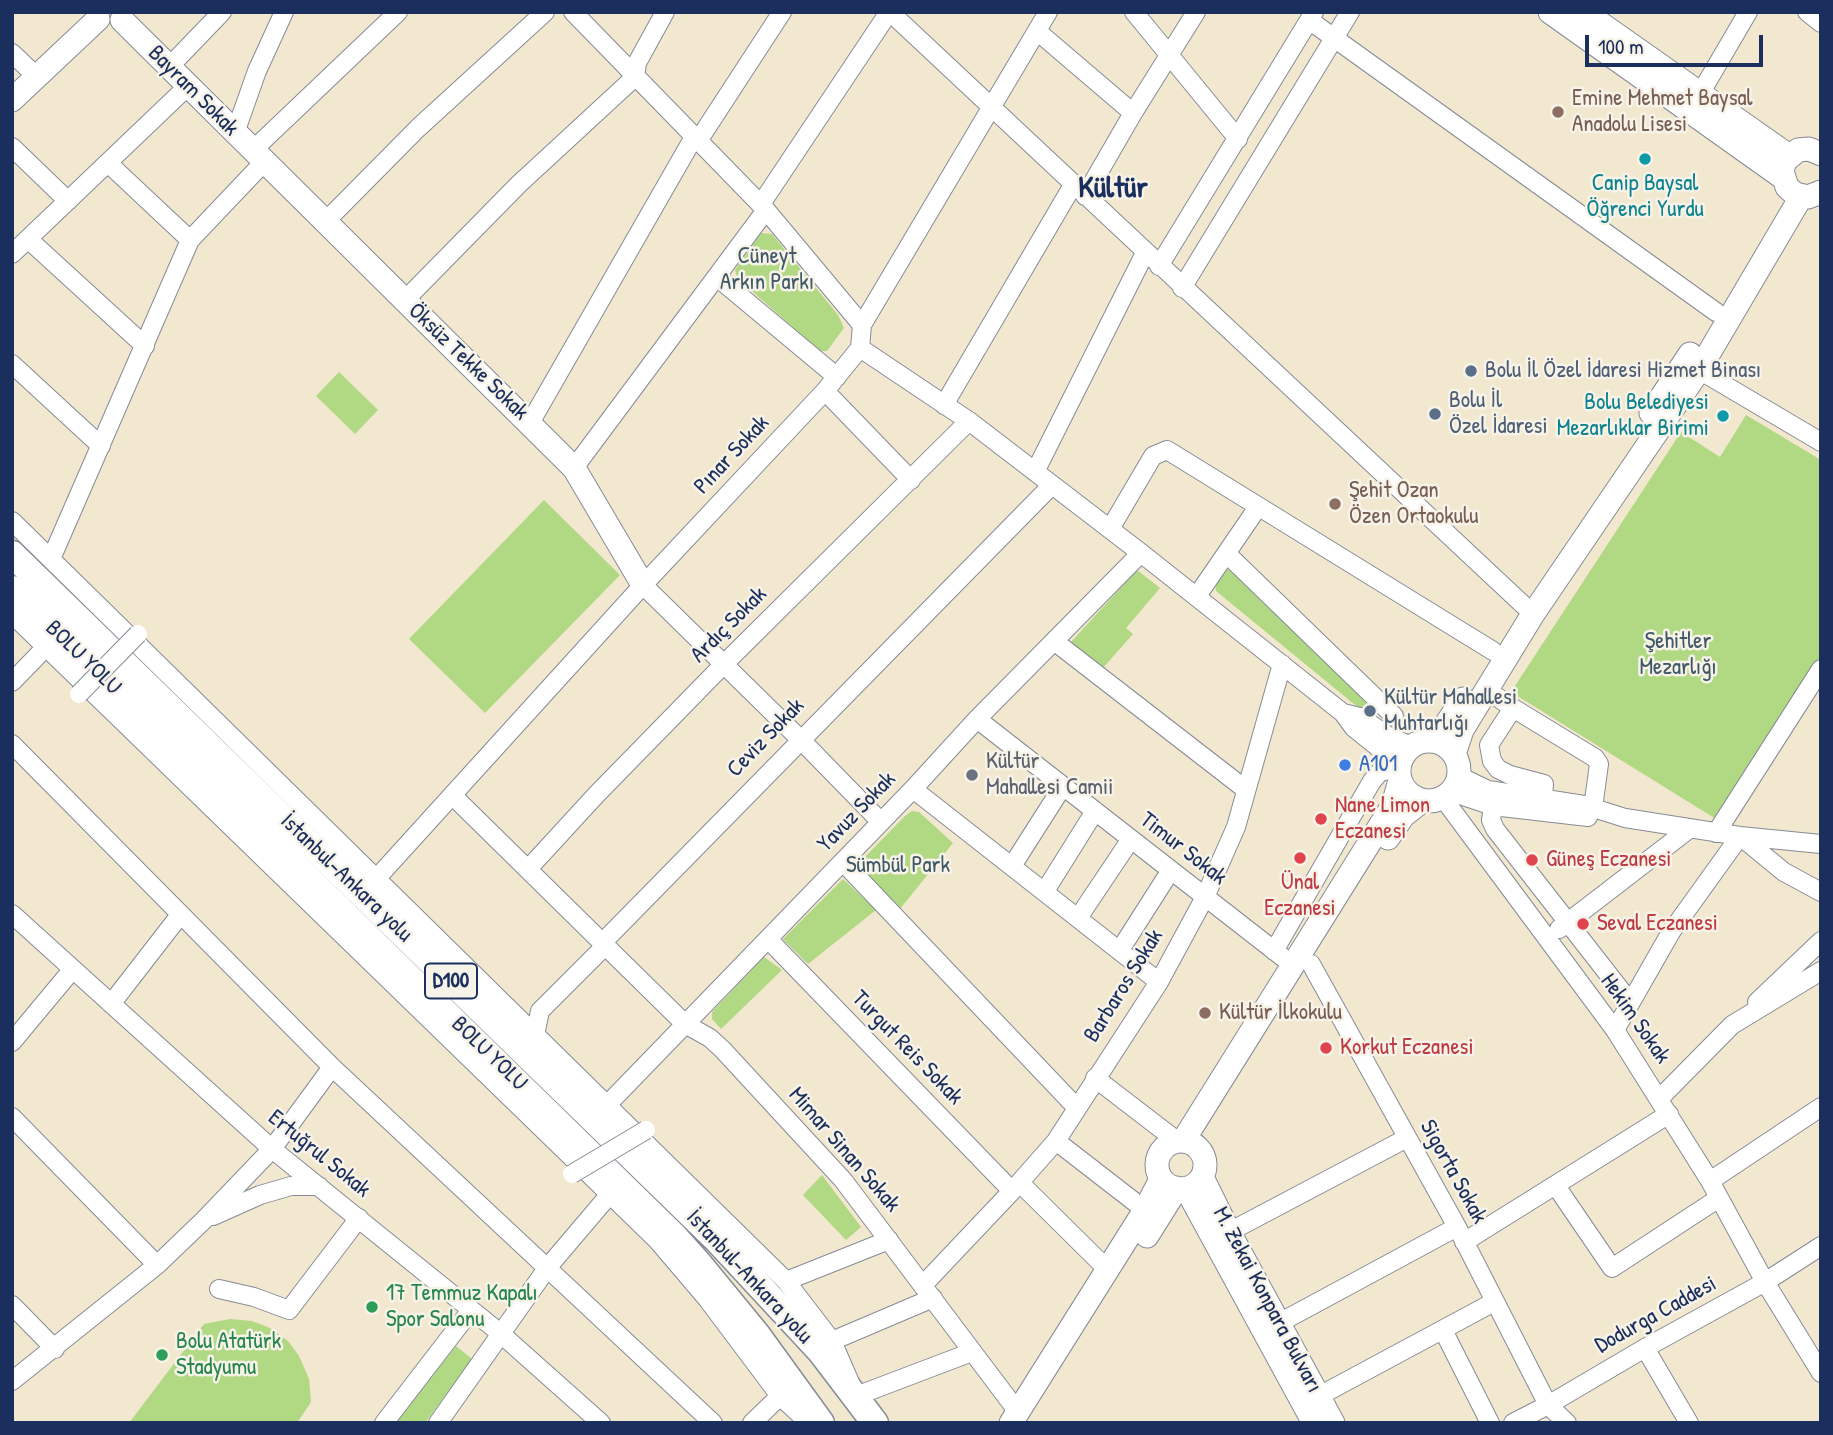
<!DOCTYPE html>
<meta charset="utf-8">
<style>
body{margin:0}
#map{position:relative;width:1833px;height:1435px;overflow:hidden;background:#f2e7cf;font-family:"Patrick Hand",sans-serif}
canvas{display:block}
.frame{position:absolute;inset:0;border:14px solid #1b2f5e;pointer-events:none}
.scale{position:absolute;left:1585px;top:35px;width:178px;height:32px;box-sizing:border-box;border:4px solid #1b2f5e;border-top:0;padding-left:9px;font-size:21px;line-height:24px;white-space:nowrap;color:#1b2f5e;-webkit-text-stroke:5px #f7f3e8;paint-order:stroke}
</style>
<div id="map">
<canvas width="1833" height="1435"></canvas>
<div class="frame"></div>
<div class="scale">100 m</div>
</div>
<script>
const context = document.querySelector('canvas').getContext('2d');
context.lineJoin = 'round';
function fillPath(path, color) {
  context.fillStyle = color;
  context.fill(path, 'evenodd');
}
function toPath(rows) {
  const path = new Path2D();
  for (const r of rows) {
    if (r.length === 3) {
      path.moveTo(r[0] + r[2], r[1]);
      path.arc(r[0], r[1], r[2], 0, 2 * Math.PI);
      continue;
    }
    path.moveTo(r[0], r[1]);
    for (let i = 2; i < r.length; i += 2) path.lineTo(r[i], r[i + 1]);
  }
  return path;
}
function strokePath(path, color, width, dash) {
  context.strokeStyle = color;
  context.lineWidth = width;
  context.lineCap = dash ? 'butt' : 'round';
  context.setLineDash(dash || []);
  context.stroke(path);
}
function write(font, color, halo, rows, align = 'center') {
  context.font = font + ' "Patrick Hand",sans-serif';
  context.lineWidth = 5;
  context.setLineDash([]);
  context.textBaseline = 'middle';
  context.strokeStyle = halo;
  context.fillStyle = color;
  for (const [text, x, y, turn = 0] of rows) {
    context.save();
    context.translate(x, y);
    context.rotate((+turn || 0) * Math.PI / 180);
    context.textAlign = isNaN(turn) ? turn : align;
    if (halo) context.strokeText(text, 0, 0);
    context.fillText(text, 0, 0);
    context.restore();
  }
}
fillPath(toPath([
 [761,233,772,234,838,315,844,328,827,351,820,351,737,278,735,270],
 [339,372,378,410,355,434,316,396],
 [1746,415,1821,460,1821,656,1716,819,1511,692,1681,432,1720,457],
 [544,500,620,575,485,713,409,639],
 [1137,570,1160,588,1126,628,1133,634,1102,669,1071,642],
 [1225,570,1234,570,1376,711,1371,718,1216,591,1215,583],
 [912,811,919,812,953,843,900,909,859,869,859,863,905,816],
 [843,879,876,910,808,964,783,939],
 [764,957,782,970,721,1029,712,1019,712,1012],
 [822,1175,861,1227,846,1240,803,1195],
 [230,1319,252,1321,270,1328,288,1341,299,1356,309,1379,311,1402,297,1423,129,1423,204,1324],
 [456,1346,472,1359,425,1423,395,1423]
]), '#b1d882');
const minor = toPath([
 [573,12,766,210,862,325],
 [890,12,1533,614],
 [1134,12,1238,139],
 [1807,12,1821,23],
 [1309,20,1716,312],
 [1037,31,1133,113],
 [12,53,37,77],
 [169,67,222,12],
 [1700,94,1748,12],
 [235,133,257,71,284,12],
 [698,141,782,12],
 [12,147,68,201],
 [253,150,398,12],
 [108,163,190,240],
 [1085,196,1133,113,1196,12],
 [761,204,889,12],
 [325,222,418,128,545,12],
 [28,239,145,346],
 [12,254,188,86],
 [1159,266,1314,12],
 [717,277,837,377],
 [1182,288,1350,12],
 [405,300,519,184,635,77,637,63,665,12],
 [860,348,969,421,1141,553,1343,713,1354,728,1399,764],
 [12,364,101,446],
 [1699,370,1821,442],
 [825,391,911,480],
 [944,405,1073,185],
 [530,423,694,137],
 [574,468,766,210],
 [1035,472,1145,253],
 [12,521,786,1281,832,1341,856,1396,972,1352],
 [1110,529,1153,456,1167,450,1493,651],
 [1227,554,1394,716],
 [51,559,190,240,264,162],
 [643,585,800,739,881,822],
 [1197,596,1258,507],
 [12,614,657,1240,708,1300,780,1396,809,1423],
 [1054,641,1245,789],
 [12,682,46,647],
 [1487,690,1513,708,1489,745,1492,761,1498,769,1510,775,1544,784,1543,799],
 [1513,708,1595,758,1599,764,1593,808],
 [1343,713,1360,717,1388,736,1411,746],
 [977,719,1294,966],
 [12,744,332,1067,713,1423],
 [1459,776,1488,790,1584,805,1625,818,1740,836,1821,844],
 [913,789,1159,982],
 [1451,792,1493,806,1588,817],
 [452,795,685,1024,710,1038,723,1050,843,1180,1018,1412],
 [1443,798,1615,1030,1710,1181,1765,1282,1821,1373],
 [1493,806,1491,820,1495,829,1630,1002],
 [1716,833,1821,669],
 [843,862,1077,1108],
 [1012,866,1063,786],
 [528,869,596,795,724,664,969,421],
 [376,879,643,585,825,391,860,348,862,325,1048,12],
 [1045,891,1095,811],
 [12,914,272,1149,500,1333,601,1423],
 [1078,918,1131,839],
 [1559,929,1689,829],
 [768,939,1012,1191],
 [603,942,1052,485],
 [1120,950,1171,870],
 [1274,951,1372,781,1380,772,1399,768],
 [1311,964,1457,1227,1548,1405,1567,1423],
 [1757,1002,1821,941],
 [111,1004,180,915],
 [1615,1030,1671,932,1740,836,1784,872,1821,892],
 [535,1035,540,1011,606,945],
 [12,1042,72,970],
 [1095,1078,1177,1141],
 [1660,1098,1732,1025,1821,971],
 [607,1105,913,789,977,719,1141,553],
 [12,1117,157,1265],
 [1056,1141,1145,1210],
 [1710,1181,1821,1107],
 [1020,1183,1108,1270],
 [1556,1186,1612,1268,1719,1198],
 [213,1216,260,1195,291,1186,319,1186],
 [1229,1232,1407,1138],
 [1464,1242,1669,1114],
 [786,1281,889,1240],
 [923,1285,1012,1191,1056,1141,1159,982,1205,897,1236,827,1282,664],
 [219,1289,254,1297,289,1310,359,1218],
 [12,1305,55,1349],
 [1279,1323,1457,1227],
 [1443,1330,1490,1423],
 [832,1341,933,1298],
 [1645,1348,1689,1423],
 [12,1381,157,1265,204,1220,272,1149,332,1067],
 [1319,1396,1494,1302],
 [384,1423,471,1310],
 [438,1423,548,1267,610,1194],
 [752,1423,780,1396],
 [1513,1423,1548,1405,1645,1348,1765,1282,1821,1246]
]);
const major = toPath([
 [1550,12,1782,177],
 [1584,12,1789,156],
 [122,20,574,468,643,585],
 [12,100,98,19],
 [1821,154,1809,149,1798,150,1785,161,1782,171,1787,187,1795,194,1808,197,1821,192],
 [1651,413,1690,354],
 [1429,771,30],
 [1435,741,1463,699],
 [1454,754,1462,730,1533,614,1699,370,1801,197],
 [1388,838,1403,816,1422,801],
 [1183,1141,1393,805,1400,780],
 [1181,1165,24],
 [1202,1177,1229,1232,1333,1423],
 [1186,1188,1314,1423],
 [1147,1236,1177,1188],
 [1011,1423,1145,1210,1161,1179]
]);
const highway = toPath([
 [12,554,717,1240,821,1352,875,1423],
 [12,589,673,1235,699,1264,758,1336,821,1423]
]);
strokePath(minor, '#868b96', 20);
strokePath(major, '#868b96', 25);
strokePath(highway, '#868b96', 29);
strokePath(minor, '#fff', 18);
strokePath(major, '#fff', 23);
strokePath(highway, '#fff', 26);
const minorBridge = toPath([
 [79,694,138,634],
 [572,1174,646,1130]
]);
strokePath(minorBridge, '#868b96', 20, []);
strokePath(minorBridge, '#fff', 18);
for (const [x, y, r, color] of [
 [1558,112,7,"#8d6e63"],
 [1645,159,7,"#0f9aa8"],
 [1471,371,7,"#5c6f8a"],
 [1435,414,7,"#5c6f8a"],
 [1723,416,7,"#0f9aa8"],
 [1335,504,7,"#8d6e63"],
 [1370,711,7,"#5c6f8a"],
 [1345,765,7,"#3f7fe0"],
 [972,775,7,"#6b7280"],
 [1321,819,7,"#e0444e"],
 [1300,858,7,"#e0444e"],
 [1532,860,7,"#e0444e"],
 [1583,924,7,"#e0444e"],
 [1205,1013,7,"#8d6e63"],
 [1326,1048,7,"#e0444e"],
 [372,1307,7,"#2e9e5b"],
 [162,1355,7,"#2e9e5b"]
]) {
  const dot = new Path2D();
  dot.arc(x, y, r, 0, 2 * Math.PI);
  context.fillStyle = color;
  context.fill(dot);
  strokePath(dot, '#f7f3e8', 2.5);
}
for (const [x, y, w] of [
 [451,981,52]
]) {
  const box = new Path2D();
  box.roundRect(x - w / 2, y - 17.5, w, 35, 5);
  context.fillStyle = '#f7f3e8';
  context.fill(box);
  strokePath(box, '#1b2f5e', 2);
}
write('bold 21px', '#1b2f5e', null, [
 ["D100",451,981]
]);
write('23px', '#1b2f5e', '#f7f3e8', [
 ["Bayram Sokak",193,91,45],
 ["Öksüz Tekke Sokak",468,362,44],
 ["Pınar Sokak",732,455,-47],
 ["Ardıç Sokak",729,625,-45],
 ["BOLU YOLU",83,658,44],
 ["Ceviz Sokak",766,738,-46],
 ["Yavuz Sokak",857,812,-46],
 ["Timur Sokak",1183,849,38],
 ["İstanbul-Ankara yolu",346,878,44],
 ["Barbaros Sokak",1124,986,-58],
 ["Hekim Sokak",1635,1019,55],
 ["Turgut Reis Sokak",907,1048,46],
 ["BOLU YOLU",489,1054,44],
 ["Mimar Sinan Sokak",844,1150,49],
 ["Ertuğrul Sokak",319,1154,39],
 ["Sigorta Sokak",1453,1172,61],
 ["İstanbul-Ankara yolu",749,1277,47],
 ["M. Zekai Konpara Bulvarı",1267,1300,62],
 ["Dodurga Caddesi",1656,1315,-29]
]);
write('23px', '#785e54', '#f7f3e8', [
 ["Emine Mehmet Baysal",1572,99],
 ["Anadolu Lisesi",1572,125],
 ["Şehit Ozan",1349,491],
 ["Özen Ortaokulu",1349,517],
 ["Kültür İlkokulu",1219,1013]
], 'left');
write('23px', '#0d838f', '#f7f3e8', [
 ["Canip Baysal",1645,184],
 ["Öğrenci Yurdu",1645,210],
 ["Bolu Belediyesi",1709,403,"right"],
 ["Mezarlıklar Birimi",1709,429,"right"]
]);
write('23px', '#405967', '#f7f3e8', [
 ["Cüneyt",767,257],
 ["Arkın Parkı",767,283],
 ["Şehitler",1678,642],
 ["Mezarlığı",1678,668],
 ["Sümbül Park",898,866]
]);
write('23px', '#4e5e75', '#f7f3e8', [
 ["Bolu İl Özel İdaresi Hizmet Binası",1485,371],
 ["Bolu İl",1449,401],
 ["Özel İdaresi",1449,427],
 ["Kültür Mahallesi",1384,698],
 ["Muhtarlığı",1384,724]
], 'left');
write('23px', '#5b616d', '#f7f3e8', [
 ["Kültür",986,762],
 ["Mahallesi Camii",986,788]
], 'left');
write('23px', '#366cbe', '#f7f3e8', [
 ["A101",1359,765]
], 'left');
write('23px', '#be3a42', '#f7f3e8', [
 ["Nane Limon",1335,806],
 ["Eczanesi",1335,832],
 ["Güneş Eczanesi",1546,860],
 ["Ünal",1300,883,"center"],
 ["Eczanesi",1300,909,"center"],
 ["Seval Eczanesi",1597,924],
 ["Korkut Eczanesi",1340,1048]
], 'left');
write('23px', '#27864d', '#f7f3e8', [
 ["17 Temmuz Kapalı",386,1294],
 ["Spor Salonu",386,1320],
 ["Bolu Atatürk",176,1342],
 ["Stadyumu",176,1368]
], 'left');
write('bold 30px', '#1b2f5e', '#f7f3e8', [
 ["Kültür",1113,189]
]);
</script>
